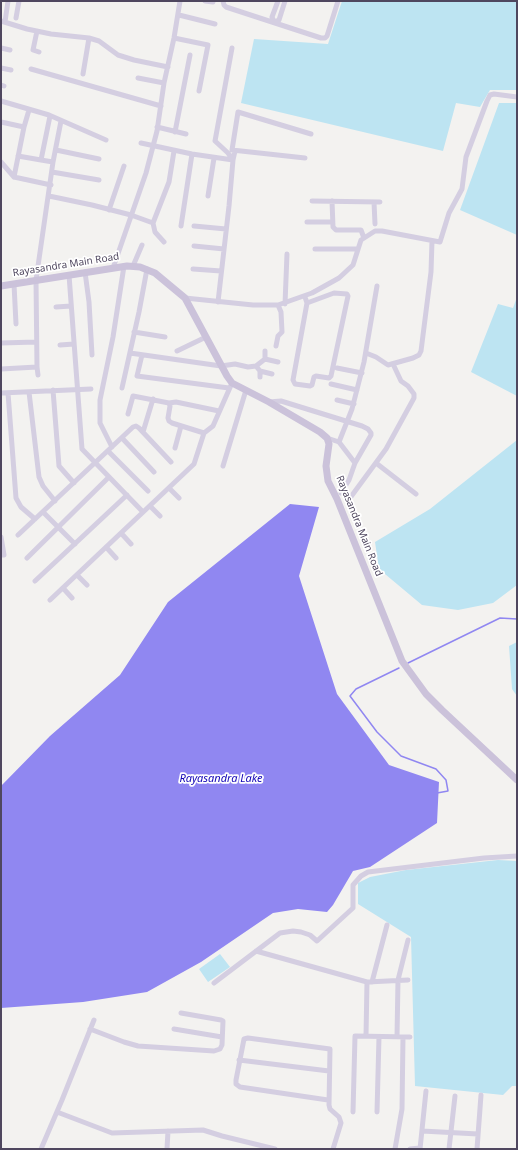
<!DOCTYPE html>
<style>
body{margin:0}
#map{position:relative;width:518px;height:1150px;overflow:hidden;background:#f3f2f0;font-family:"Noto Sans",sans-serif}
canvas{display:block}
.frame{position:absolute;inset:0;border:2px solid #4f475f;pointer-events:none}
</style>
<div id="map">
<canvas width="518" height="1150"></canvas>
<div class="frame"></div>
</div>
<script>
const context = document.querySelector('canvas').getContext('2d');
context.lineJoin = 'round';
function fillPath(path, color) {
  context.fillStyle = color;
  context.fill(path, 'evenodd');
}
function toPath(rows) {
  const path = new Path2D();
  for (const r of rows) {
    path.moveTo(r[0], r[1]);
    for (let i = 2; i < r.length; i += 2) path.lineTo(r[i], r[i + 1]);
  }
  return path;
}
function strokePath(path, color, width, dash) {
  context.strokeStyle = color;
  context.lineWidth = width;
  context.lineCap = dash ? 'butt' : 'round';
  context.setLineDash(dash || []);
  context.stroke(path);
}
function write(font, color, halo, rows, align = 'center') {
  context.font = font + ' "Noto Sans",sans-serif';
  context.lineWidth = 3.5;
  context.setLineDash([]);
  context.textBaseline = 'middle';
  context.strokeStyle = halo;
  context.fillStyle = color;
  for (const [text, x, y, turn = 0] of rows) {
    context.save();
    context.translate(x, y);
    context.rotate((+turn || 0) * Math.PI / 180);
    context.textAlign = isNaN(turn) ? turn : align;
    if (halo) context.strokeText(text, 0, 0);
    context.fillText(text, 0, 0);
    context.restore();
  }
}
fillPath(toPath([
 [342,1,517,1,517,90,490,90,480,107,456,103,443,151,241,103,254,39,328,44],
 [499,103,517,103,517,235,460,210],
 [517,297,517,396,471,372,498,304,513,308],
 [517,440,517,585,493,603,458,610,422,605,379,569,375,542,430,509],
 [517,642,517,696,512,689,509,646],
 [498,860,517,861,517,1086,512,1086,503,1095,415,1086,411,937,358,904,358,883,370,877,406,870],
 [220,954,230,967,208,982,199,969]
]), '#bde4f2');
fillPath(toPath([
 [290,504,319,507,299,576,337,694,389,765,439,782,437,823,370,867,353,871,333,905,327,912,298,909,273,913,201,962,147,992,83,1002,1,1008,1,786,50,736,120,675,168,602]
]), '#9087f1');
strokePath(toPath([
 [408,663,500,618,517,619],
 [399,668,356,689,350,696,377,732,401,756,436,769,446,780,448,791,437,793]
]), '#9087f1', 1.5);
strokePath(toPath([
 [205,1,213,2],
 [223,1,224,5,226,7,321,38,325,38,327,36,338,1],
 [278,1,272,17,274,22,279,20,285,1],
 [179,15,215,24],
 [16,18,19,1],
 [1,21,27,29,51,34,89,38,99,41,118,55,134,60,168,67],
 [5,22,8,1],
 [37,31,33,50,39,52],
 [174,38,208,45,199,91],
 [1,48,10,50],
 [1,68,11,70],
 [31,69,161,106],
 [83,74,89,38],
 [138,78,164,83],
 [1,85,4,86],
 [1,101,49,115,106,140],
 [29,110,24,127,14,177,51,185],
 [50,116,41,160,53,162],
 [1,122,24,127],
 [157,127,186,134],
 [175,132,190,55],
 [141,143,192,154,233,160,235,151],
 [56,150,99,159],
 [18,156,41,160],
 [305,158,232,150,238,112,311,134],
 [1,162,14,177],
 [52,172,99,180],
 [49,196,92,205,131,215,153,223,169,182,174,151],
 [208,196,214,158],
 [312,201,380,202],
 [332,201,333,227,336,230,361,230,364,238],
 [374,202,375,224],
 [109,210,124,166],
 [307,222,332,222],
 [153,223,155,232,164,242],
 [181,226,192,154],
 [194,226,226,229],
 [194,246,224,249],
 [315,249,358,249],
 [133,266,142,245],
 [113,268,146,173,157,131,164,83,174,38,180,1],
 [193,269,221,271],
 [85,272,89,302,92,355],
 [69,275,82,449,143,512],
 [14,284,16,324],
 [305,297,307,303,293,380,295,384,310,386,312,385,314,377,316,376,329,378,331,376,348,296,347,294,334,293,307,303],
 [185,298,253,305,278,305,312,293,339,278,353,265,361,240,375,231,382,231,440,242,449,213,462,189,466,157,487,101,490,95,494,94,517,97],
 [218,302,229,206,233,160,228,153,215,141,232,48],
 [285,304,287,254],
 [56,307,71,306],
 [134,332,165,337],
 [1,343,36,342],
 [60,345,74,344],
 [276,346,278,336,282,332,281,312,278,305],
 [177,351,206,337],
 [265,351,265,359],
 [130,353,221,366,235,364,248,367,256,366,265,359,278,362],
 [366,353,376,357,388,365,413,358,419,355,421,351,431,272,432,241],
 [142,355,137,376,229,388],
 [256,366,260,371,272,374],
 [37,367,38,375],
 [337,368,362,373],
 [1,369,37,367,36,280,53,162,61,121],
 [260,377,260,371],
 [331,384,357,390],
 [122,388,139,312,147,269],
 [53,390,59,466,74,483],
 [29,392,39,477,43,486,55,501],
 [1,393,91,389],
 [8,393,16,498,21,507,35,519],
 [337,400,354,404],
 [269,402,281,401,362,426,368,429,371,433,371,435,355,463,349,480,341,493],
 [169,403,176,402,219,411],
 [128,414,133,396,169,403,170,406,168,418,169,421,172,423,204,433],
 [143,432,153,399],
 [122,438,154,472],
 [327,438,339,442,355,463],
 [339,442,352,409,364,362,377,286],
 [112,447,100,423,100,400,113,337,124,266],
 [175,448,181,426],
 [108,451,148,491],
 [376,463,416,494],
 [223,466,246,390],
 [169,488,179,498],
 [350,498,386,449,414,398,414,394,408,386,401,381,393,364],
 [150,506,160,516],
 [43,512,75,544],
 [121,533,131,544],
 [18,535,133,427,136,426,139,428,171,462],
 [1,537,4,555,1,555],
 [106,547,116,558],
 [27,558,109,477],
 [77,575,87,585],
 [35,581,127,495],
 [63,588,72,598],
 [50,600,194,464,204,433,213,426,232,383],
 [256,951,367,982,408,980],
 [372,982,387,925],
 [214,983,280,933,293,931,301,932,310,935,317,941,353,908,353,885,361,876,368,872,484,858,517,856],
 [90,1029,124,1042,138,1046,214,1051,220,1049,222,1045,223,1021,221,1020,181,1013],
 [174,1029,222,1037],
 [366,1036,367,982],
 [397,1037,398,980,408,940],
 [239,1060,329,1071],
 [328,1100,240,1087,236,1084,236,1080,244,1039,248,1038,330,1049,329,1105,330,1109,339,1117,341,1123,333,1149],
 [57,1112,112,1133,203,1130,222,1136,275,1149],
 [353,1112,355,1036,410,1037],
 [377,1112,379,1037],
 [422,1131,478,1134],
 [41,1149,62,1100,94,1020],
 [167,1149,168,1131],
 [395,1149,402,1109,403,1037],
 [410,1149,420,1148],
 [420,1149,426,1091],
 [449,1149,455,1096],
 [477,1149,481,1095]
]), '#d4cee1', 5);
strokePath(toPath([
 [1,286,127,266,140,267,155,273,185,298,227,376,232,383,269,402,320,432,327,438,329,444,326,466,328,481,337,499,402,661,426,694,442,710,517,780]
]), '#cbc2da', 7);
write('10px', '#4f475f', '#fff', [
 ["Rayasandra Main Road",66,265,-9],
 ["Rayasandra Main Road",359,526,68]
]);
write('italic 11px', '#1204b5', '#fff', [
 ["Rayasandra Lake",221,779]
]);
</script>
